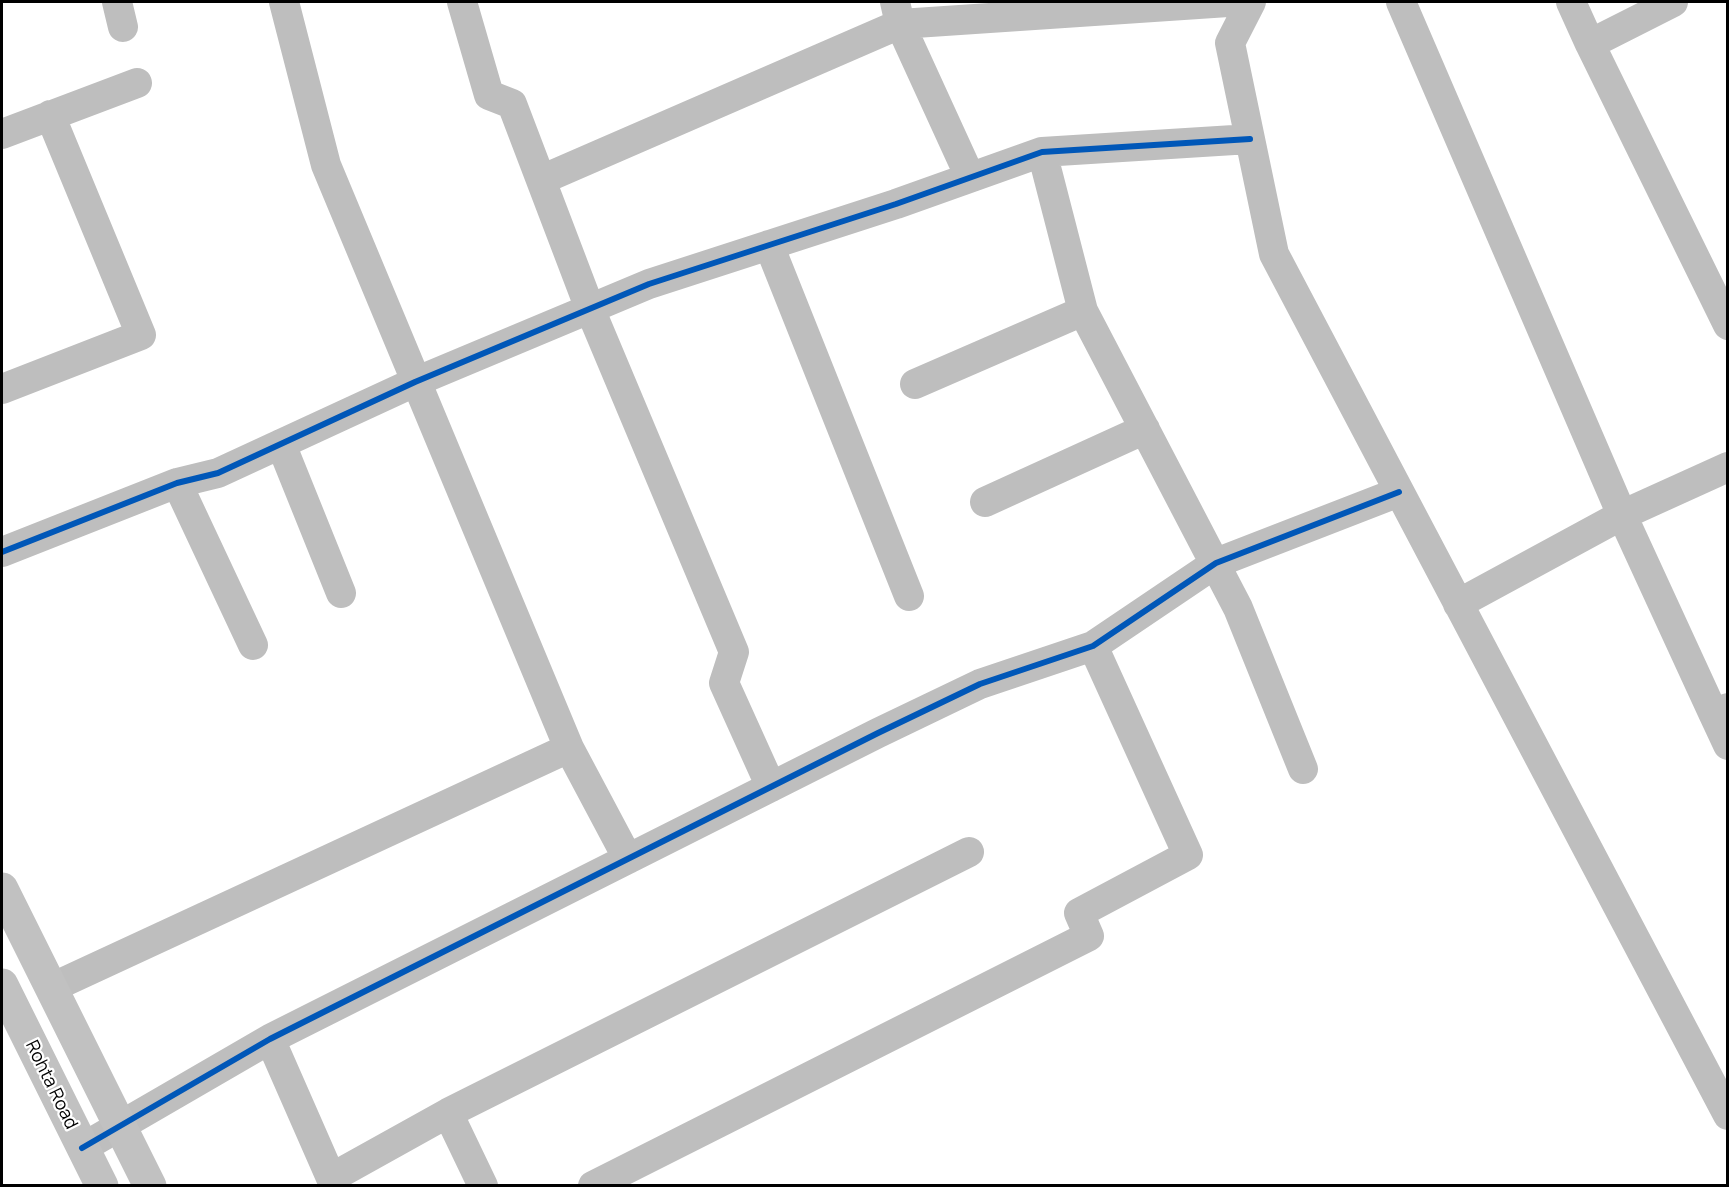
<!DOCTYPE html>
<style>
body{margin:0}
#map{position:relative;width:1729px;height:1187px;overflow:hidden;background:#fff;font-family:Manrope,sans-serif}
canvas{display:block}
.frame{position:absolute;inset:0;border:3px solid #000;pointer-events:none}
</style>
<div id="map">
<canvas width="1729" height="1187"></canvas>
<div class="frame"></div>
</div>
<script>
const context = document.querySelector('canvas').getContext('2d');
context.lineJoin = 'round';
function toPath(rows) {
  const path = new Path2D();
  for (const r of rows) {
    path.moveTo(r[0], r[1]);
    for (let i = 2; i < r.length; i += 2) path.lineTo(r[i], r[i + 1]);
  }
  return path;
}
function strokePath(path, color, width, dash) {
  context.strokeStyle = color;
  context.lineWidth = width;
  context.lineCap = dash ? 'butt' : 'round';
  context.setLineDash(dash || []);
  context.stroke(path);
}
function write(font, color, halo, rows, align = 'center') {
  context.font = font + ' Manrope,sans-serif';
  context.lineWidth = 4.5;
  context.setLineDash([]);
  context.textBaseline = 'middle';
  context.strokeStyle = halo;
  context.fillStyle = color;
  for (const [text, x, y, turn = 0] of rows) {
    context.save();
    context.translate(x, y);
    context.rotate((+turn || 0) * Math.PI / 180);
    context.textAlign = isNaN(turn) ? turn : align;
    if (halo) context.strokeText(text, 0, 0);
    context.fillText(text, 0, 0);
    context.restore();
  }
}
strokePath(toPath([
 [117,2,123,27],
 [284,2,326,165,569,748,628,859],
 [462,2,489,95,512,104,590,309,734,652,724,683,771,787],
 [895,2,900,24,970,177],
 [1251,2,1230,43,1274,254,1728,1115],
 [1401,2,1622,515,1458,604],
 [1571,2,1590,44],
 [1673,2,1590,44,1728,325],
 [2,134,137,83],
 [1042,152,1083,311,1238,608,1303,769],
 [541,180,900,24,1228,2],
 [769,245,909,596],
 [915,384,1083,311],
 [2,389,141,335,50,115],
 [281,444,341,593],
 [177,483,253,645],
 [985,502,1145,429],
 [2,552,177,483,218,473,415,382,649,284,896,204,1042,152,1250,139],
 [1728,708,1714,715,1728,745],
 [1714,715,1622,515,1728,467],
 [51,988,569,748],
 [270,1039,331,1178,448,1113,969,852],
 [448,1113,483,1186],
 [82,1148,270,1039,878,733,980,684,1093,646,1216,563,1399,492],
 [593,1186,1089,936,1079,913,1188,855,1093,646]
]), '#bebebe', 30);
strokePath(toPath([
 [2,889,150,1186],
 [2,985,102,1186]
]), '#c1c1c1', 33);
strokePath(toPath([
 [2,552,177,483,218,473,415,382,649,284,896,204,1042,152,1250,139],
 [82,1148,270,1039,878,733,980,684,1093,646,1216,563,1399,492]
]), '#0057b8', 6);
write('18px', '#000', '#fff', [
 ["Rohta Road",51,1085,64]
]);
</script>
